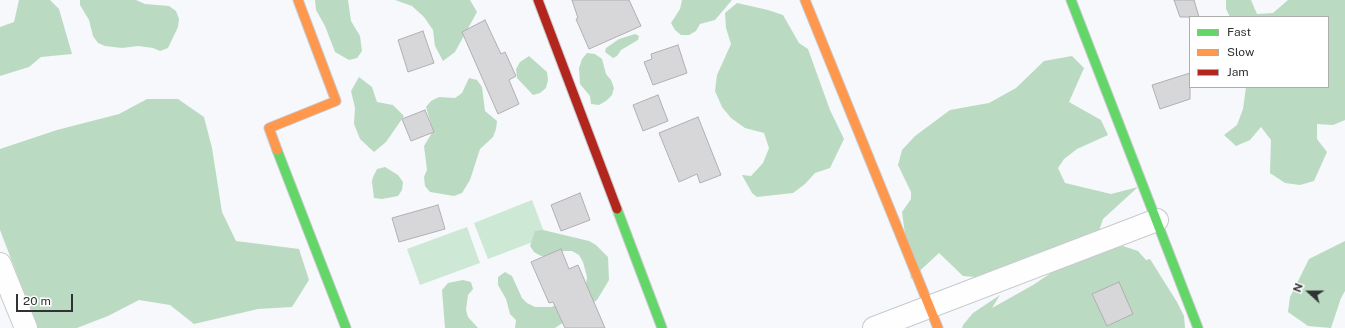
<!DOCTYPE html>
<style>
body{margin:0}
#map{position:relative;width:1345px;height:328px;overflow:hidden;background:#f6f8fb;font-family:"Public Sans",sans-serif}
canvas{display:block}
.legend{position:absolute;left:1189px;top:16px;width:140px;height:72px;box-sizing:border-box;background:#fff;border:1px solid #adadad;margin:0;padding:5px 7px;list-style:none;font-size:12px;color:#313233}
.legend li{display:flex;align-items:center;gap:8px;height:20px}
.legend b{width:20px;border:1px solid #adadad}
.north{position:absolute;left:1289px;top:272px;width:40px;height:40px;-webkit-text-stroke:3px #fff;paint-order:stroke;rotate:291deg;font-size:11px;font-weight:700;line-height:16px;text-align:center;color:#313233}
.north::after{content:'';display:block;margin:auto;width:14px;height:18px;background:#313233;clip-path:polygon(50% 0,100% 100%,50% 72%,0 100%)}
.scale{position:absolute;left:16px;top:294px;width:57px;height:18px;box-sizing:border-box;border:2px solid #313233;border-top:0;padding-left:5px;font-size:12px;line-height:14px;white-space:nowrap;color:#313233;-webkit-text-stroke:3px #fff;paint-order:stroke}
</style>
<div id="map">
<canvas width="1345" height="328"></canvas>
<ul class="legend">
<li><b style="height:5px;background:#63d668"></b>Fast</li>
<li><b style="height:5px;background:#ff974d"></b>Slow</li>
<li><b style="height:5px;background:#b3261e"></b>Jam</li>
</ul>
<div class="north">N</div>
<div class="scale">20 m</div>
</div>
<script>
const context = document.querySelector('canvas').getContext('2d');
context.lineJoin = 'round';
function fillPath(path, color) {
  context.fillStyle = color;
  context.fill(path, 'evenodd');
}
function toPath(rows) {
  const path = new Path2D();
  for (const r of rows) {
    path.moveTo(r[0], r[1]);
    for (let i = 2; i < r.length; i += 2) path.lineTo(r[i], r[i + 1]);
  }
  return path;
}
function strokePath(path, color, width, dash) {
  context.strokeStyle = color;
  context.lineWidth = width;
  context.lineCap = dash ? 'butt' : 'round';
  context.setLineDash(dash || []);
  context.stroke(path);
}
fillPath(toPath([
 [532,200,546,237,488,259,474,223],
 [467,227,480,263,420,285,407,249]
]), '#cde8d4');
fillPath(toPath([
 [19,0,50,0,59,9,72,54,41,57,29,67,0,76,0,27,14,22],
 [80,0,136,0,145,4,169,6,176,11,179,19,178,27,168,48,160,51,153,48,138,46,122,48,105,46,98,43,93,36,89,20,80,5],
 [315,0,348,0,351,21,360,36,362,51,357,58,349,60,335,52,325,26,316,10],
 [395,0,470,0,477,12,455,52,443,61,435,46,433,30,424,17,412,6],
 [682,0,732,0,715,20,700,24,696,31,689,35,681,35,675,30,671,23,680,9],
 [1226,0,1251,0,1257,14,1273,13,1288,0,1345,0,1345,120,1333,125,1317,124,1317,139,1327,152,1314,181,1300,185,1285,183,1270,173,1271,140,1261,127,1250,140,1236,146,1224,135,1237,125,1243,109,1246,87,1328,87,1328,17,1230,17,1226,9],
 [737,3,768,10,783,15,799,43,808,49,830,110,844,139,830,168,815,173,805,184,793,193,757,197,752,193,742,175,751,176,763,163,769,148,764,133,745,128,731,118,722,107,715,91,717,75,731,44,726,28,725,13],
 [635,34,639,36,638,40,621,50,617,56,613,58,605,52,606,48,619,39],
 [587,53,595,54,602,59,606,74,611,80,614,88,612,95,606,101,599,105,591,104,590,96,580,84,579,68,582,59],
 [529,56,547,72,548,80,546,88,540,93,533,95,517,78,516,69,520,62],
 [1072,56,1084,68,1069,102,1101,120,1108,135,1077,149,1064,159,1058,168,1065,183,1111,194,1138,187,1103,219,1098,234,999,279,963,276,939,253,911,279,902,212,911,199,911,192,898,165,902,150,915,136,950,110,989,103,1016,88,1044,61],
 [359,77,372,87,377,102,393,105,404,116,386,142,374,152,360,139,354,124,355,108,351,91],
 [469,78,477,80,482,87,485,111,497,121,496,129,493,137,480,149,470,180,462,193,454,196,430,192,425,186,424,177,427,170,424,146,433,131,426,107,431,101,439,97,455,98,462,93],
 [147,99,178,99,204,117,212,148,222,212,236,241,299,249,309,280,292,307,258,309,194,324,170,305,139,300,108,316,77,328,33,328,28,321,23,290,0,230,0,149,57,130,119,114],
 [385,167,398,175,403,182,402,190,398,196,382,199,374,198,372,182,371,185,373,177,377,169],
 [543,230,589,241,596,245,608,257,609,280,597,300,555,328,515,328,516,320,510,314,506,299,498,285,498,277,505,272,512,276,522,298,527,303,535,307,551,307,559,304,586,285,587,277,583,262,579,255,572,251,564,251,549,256,541,256,534,252,530,246,535,231],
 [1345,241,1345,291,1341,298,1331,328,1308,326,1288,312,1290,297,1309,259],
 [1123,246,1138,251,1146,260,1150,259,1177,302,1184,316,1185,328,962,328,963,325,973,313,1000,295,992,308,1033,285,1060,267,1107,248],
 [463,280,471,282,473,289,468,295,466,310,468,317,478,328,445,328,442,290,448,283]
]), '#badbc2');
const building = toPath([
 [572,0,629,0,641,26,589,49,576,19,578,18,572,0],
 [1174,0,1194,0,1199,17,1180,17,1174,0],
 [485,20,501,54,505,52,516,76,509,80,519,104,498,114,462,32,485,20],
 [423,31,434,63,408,72,398,40,423,31],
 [678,45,687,73,653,85,644,62,652,59,651,54,678,45],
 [1190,73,1190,99,1160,109,1152,85,1190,73],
 [658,95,668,121,643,131,633,105,658,95],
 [425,110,434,132,411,141,402,119,425,110],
 [698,117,721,175,700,183,697,174,679,182,659,133,698,117],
 [580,193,590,220,561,231,551,205,580,193],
 [438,205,445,229,399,242,392,218,438,205],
 [561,249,569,269,578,265,605,328,565,328,553,302,549,303,531,262,561,249],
 [1119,282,1133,314,1107,326,1092,294,1119,282]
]);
fillPath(building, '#d7d7d9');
strokePath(building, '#b0afb2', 1);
const street = toPath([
 [0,264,26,328],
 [874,328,1157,220]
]);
const fast = toPath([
 [1071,0,1198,328],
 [277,150,346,328],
 [617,209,662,328]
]);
const slow = toPath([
 [805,0,938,328],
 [277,150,269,128,336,101,298,0]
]);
const jam = toPath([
 [538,0,617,209]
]);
strokePath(street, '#c8cacc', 24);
strokePath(fast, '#c8cacc', 11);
strokePath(slow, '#c8cacc', 11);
strokePath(jam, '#c8cacc', 11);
strokePath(street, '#fefefe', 22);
strokePath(fast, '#63d668', 9);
strokePath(slow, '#ff974d', 9);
strokePath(jam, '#b3261e', 9);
</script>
